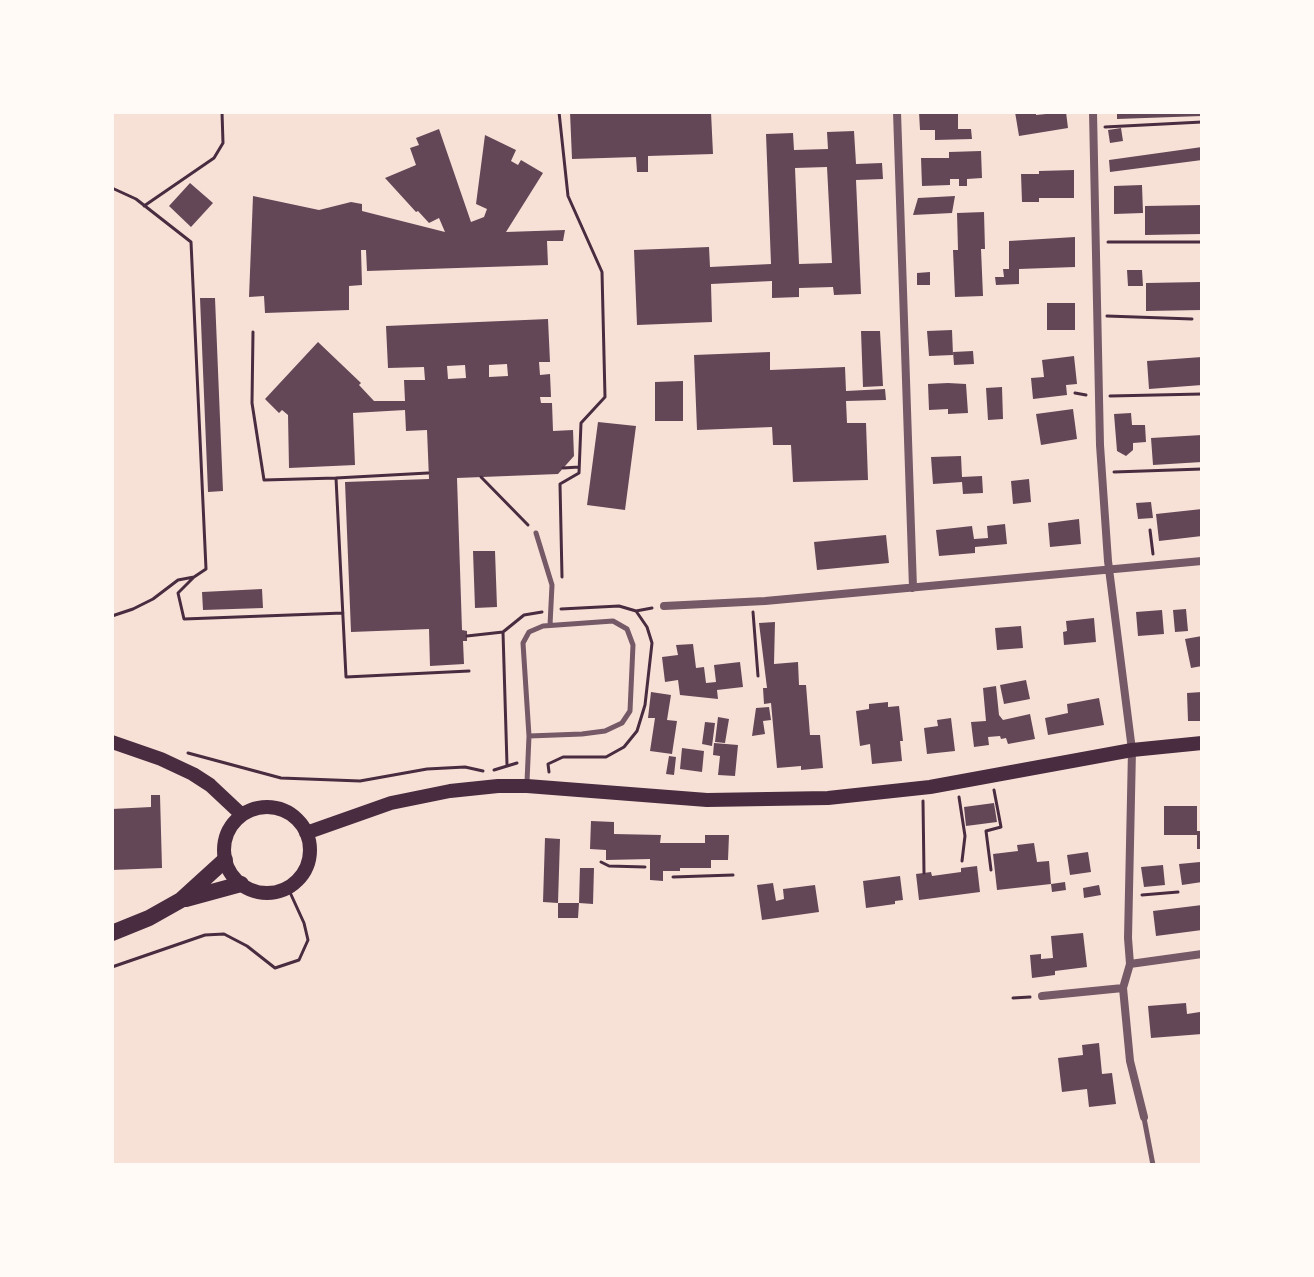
<!DOCTYPE html>
<style>
body{margin:0}
#map{position:relative;width:1314px;height:1277px;overflow:hidden;background:#f7e1d7;font-family:Commissioner,sans-serif}
canvas{display:block}
.frame{position:absolute;inset:0;border:114px solid #fffaf5;pointer-events:none}
</style>
<div id="map">
<canvas width="1314" height="1277"></canvas>
<div class="frame"></div>
</div>
<script>
const context = document.querySelector('canvas').getContext('2d');
context.lineJoin = 'round';
function fillPath(path, color) {
  context.fillStyle = color;
  context.fill(path, 'evenodd');
}
function toPath(rows) {
  const path = new Path2D();
  for (const r of rows) {
    if (r.length === 3) {
      path.moveTo(r[0] + r[2], r[1]);
      path.arc(r[0], r[1], r[2], 0, 2 * Math.PI);
      continue;
    }
    path.moveTo(r[0], r[1]);
    for (let i = 2; i < r.length; i += 2) path.lineTo(r[i], r[i + 1]);
  }
  return path;
}
function strokePath(path, color, width, dash) {
  context.strokeStyle = color;
  context.lineWidth = width;
  context.lineCap = dash ? 'butt' : 'round';
  context.setLineDash(dash || []);
  context.stroke(path);
}
fillPath(toPath([
 [570,112,711,112,713,154,648,156,648,172,637,172,636,157,572,159],
 [919,112,958,112,958,129,971,129,972,139,935,140,935,130,920,130],
 [1015,112,1036,112,1036,115,1066,112,1068,128,1019,136],
 [1117,112,1202,112,1202,116,1117,119],
 [1121,128,1123,141,1110,143,1108,130],
 [439,129,471,222,484,217,487,209,476,204,485,135,516,150,511,161,518,165,521,160,543,173,506,232,565,230,563,241,547,241,548,265,367,271,366,250,361,250,362,285,349,286,349,310,265,313,264,296,249,297,253,196,319,210,351,202,362,204,362,211,445,232,439,218,429,223,418,211,416,212,385,178,416,165,410,148,419,145,416,138],
 [854,131,856,164,882,163,883,179,856,180,861,294,834,295,833,287,799,288,799,297,772,298,772,281,711,284,712,322,637,325,634,250,709,247,710,267,771,264,766,134,793,133,794,150,828,149,827,132],
 [827,167,832,263,799,264,795,168],
 [1202,147,1202,160,1110,172,1109,160],
 [981,151,982,178,967,179,967,186,959,186,959,179,950,179,950,185,922,186,921,158,949,158,949,152],
 [1074,170,1074,198,1039,198,1039,202,1022,202,1021,174,1039,174,1039,171],
 [190,183,213,203,191,227,169,206],
 [1142,185,1143,213,1114,214,1114,186],
 [955,196,952,213,913,215,918,198],
 [1202,205,1202,234,1145,235,1145,206],
 [984,212,985,249,981,249,983,296,955,297,953,250,958,250,957,213],
 [1075,237,1075,267,1019,269,1019,284,996,285,995,277,1004,277,1003,269,1009,269,1009,241],
 [1127,270,1142,270,1143,286,1128,286],
 [930,272,930,285,917,285,917,273],
 [1201,282,1202,310,1146,311,1146,283],
 [200,298,215,298,223,491,208,492],
 [1047,303,1075,303,1075,330,1047,330],
 [548,319,550,362,539,362,540,375,550,374,551,397,540,397,541,403,552,403,553,431,573,430,574,456,558,474,457,478,462,630,467,631,467,641,463,641,464,664,430,666,429,629,351,632,345,482,429,479,427,430,406,431,405,410,353,413,355,465,289,468,288,415,282,410,279,413,265,399,318,342,361,383,359,385,374,401,405,401,404,380,425,380,424,367,388,368,386,326],
 [507,364,508,376,489,377,489,365],
 [465,365,466,378,448,379,447,366],
 [952,330,953,355,929,356,927,331],
 [861,331,880,331,883,386,863,387],
 [973,351,974,364,954,365,953,352],
 [770,352,770,370,845,367,846,391,885,389,886,400,846,401,847,423,866,423,868,480,793,482,791,445,773,445,772,427,697,430,694,355],
 [1074,356,1077,384,1066,385,1067,395,1033,399,1031,378,1044,377,1042,360],
 [1202,357,1202,385,1149,389,1147,361],
 [683,381,683,421,655,421,655,382],
 [948,383,966,384,968,413,948,414,948,409,929,410,928,384],
 [1002,387,1003,419,988,420,986,388],
 [1073,409,1077,439,1041,445,1036,414],
 [1131,413,1132,425,1145,425,1146,442,1133,443,1133,450,1126,456,1117,451,1114,414],
 [598,422,636,426,625,510,587,505],
 [1202,435,1202,462,1153,465,1151,438],
 [961,456,962,477,982,476,983,493,963,494,962,482,933,484,931,457],
 [1029,479,1031,502,1013,504,1011,481],
 [1151,502,1153,518,1138,519,1136,503],
 [1202,509,1202,536,1159,541,1156,514],
 [1079,519,1081,544,1050,547,1048,523],
 [1005,524,1007,544,975,547,975,553,939,556,936,530,972,526,974,539,988,538,987,526],
 [886,535,889,563,817,570,814,542],
 [473,551,495,551,497,607,475,608],
 [262,589,263,608,203,610,202,592],
 [1186,609,1188,631,1175,632,1173,610],
 [1162,610,1164,634,1138,636,1136,612],
 [1094,618,1096,642,1064,645,1063,632,1067,631,1066,621],
 [775,622,774,664,798,662,799,685,806,685,810,735,820,735,823,768,801,770,801,766,777,768,771,703,764,704,763,688,767,688,759,623],
 [1021,626,1023,648,997,650,995,628],
 [1202,636,1202,666,1191,668,1185,639],
 [693,644,696,668,704,667,706,683,716,682,714,665,740,662,743,687,717,690,718,699,680,695,678,680,665,682,662,657,678,655,676,645],
 [1026,680,1030,699,1004,704,1000,685],
 [996,686,999,715,1003,720,1030,714,1035,739,1008,744,1006,738,1001,739,1000,736,988,737,989,745,974,747,971,722,986,721,983,688],
 [651,692,671,695,667,720,677,721,672,754,650,751,655,718,648,718],
 [1202,692,1202,721,1188,721,1187,693],
 [1099,698,1104,725,1048,735,1045,718,1068,713,1067,704],
 [888,702,888,707,899,706,903,741,900,741,902,761,872,764,870,744,860,746,856,711,869,709,869,704],
 [769,707,771,720,763,721,765,734,752,736,756,708],
 [718,717,729,719,725,743,715,742],
 [951,718,955,751,927,754,924,728,938,726,937,720],
 [705,722,715,723,712,746,702,744],
 [714,743,738,745,735,776,718,775,720,756,713,755],
 [682,748,704,751,702,772,680,769],
 [669,756,676,757,674,775,666,774],
 [151,795,160,795,162,868,112,870,112,809,151,807],
 [994,803,997,822,966,826,964,807],
 [1164,806,1197,806,1197,831,1202,831,1202,849,1197,849,1197,835,1164,835],
 [591,821,614,822,614,834,661,835,660,843,705,843,705,835,729,835,728,860,711,860,711,868,680,868,680,871,663,871,663,881,650,880,650,859,606,860,606,850,590,849],
 [545,838,560,839,558,903,543,902],
 [1034,843,1037,862,1049,861,1051,884,997,890,993,854,1018,851,1017,845],
 [1088,852,1091,872,1070,875,1067,855],
 [1200,862,1202,882,1182,885,1179,864],
 [1163,865,1165,885,1144,887,1141,867],
 [977,866,980,892,919,900,916,874,931,872,932,876,961,872,961,868],
 [580,868,594,868,593,904,579,903],
 [900,876,903,900,895,901,895,904,866,908,863,881],
 [1065,882,1066,890,1052,892,1051,884],
 [773,883,776,901,784,899,783,889,815,885,819,912,762,920,757,885],
 [1099,885,1101,895,1084,898,1083,888],
 [558,903,579,903,578,918,558,918],
 [1202,905,1202,930,1156,936,1153,911],
 [1083,933,1087,967,1055,971,1055,975,1032,978,1030,955,1041,954,1041,959,1053,958,1051,936],
 [1186,1003,1187,1014,1200,1012,1202,1034,1151,1038,1148,1006],
 [1099,1043,1102,1074,1112,1073,1116,1104,1089,1107,1087,1089,1062,1092,1058,1058,1083,1055,1082,1045]
]), '#644757');
strokePath(toPath([
 [559,112,568,196,602,272,605,397,581,423,579,473,560,484,562,577],
 [1105,127,1202,122],
 [112,188,136,199,191,242,206,569,194,577,178,593,184,619,343,613],
 [144,206,214,158,223,143,222,112],
 [1108,242,1200,242],
 [1107,316,1192,319],
 [253,332,252,403,264,480,336,478,346,677,469,671],
 [1075,393,1086,395],
 [1110,396,1202,394],
 [563,468,579,467],
 [1114,472,1202,469],
 [481,477,528,525],
 [336,478,428,473],
 [1150,530,1153,554],
 [636,611,652,608],
 [753,612,758,676],
 [112,616,133,609,153,599,178,580,194,577],
 [467,636,503,632],
 [188,753,281,778,360,781,427,769,465,767,483,771],
 [507,765,503,632,524,615,542,612],
 [494,770,517,763],
 [549,772,548,764,563,757,606,757,624,747,637,731,645,705,652,643,647,627,636,611,619,606,561,609],
 [959,797,965,836,962,861],
 [923,801,924,873],
 [601,862,609,866,645,867],
 [991,870,986,831,1001,827,994,790],
 [673,877,733,875],
 [1142,895,1178,892],
 [112,967,205,935,224,934,247,946,275,968,299,960,308,940,304,923,288,888],
 [1013,998,1030,997]
]), '#4a2c40', 3);
strokePath(toPath([
 [536,533,552,585,550,625],
 [527,782,529,736,523,643,529,632,543,626,613,621,627,629,633,645,630,711,622,723,605,731,582,734,529,736],
 [1144,1118,1153,1165]
]), '#755966', 5);
strokePath(toPath([
 [897,112,913,588],
 [1093,112,1100,445,1108,561,1132,750,1128,938,1130,964,1123,988,1130,1061,1144,1117],
 [664,606,765,601,1202,561],
 [1130,964,1202,954],
 [1042,996,1123,988]
]), '#755966', 8);
strokePath(toPath([
 [112,742,161,759,193,774,210,785,242,815],
 [267,850,43],
 [306,833,391,803,450,791,498,786,527,786,707,800,828,798,930,787,1132,750,1202,743]
]), '#4a2c40', 14);
strokePath(toPath([
 [186,899,241,884],
 [112,933,149,918,181,900,225,860]
]), '#4a2c40', 16);
</script>
